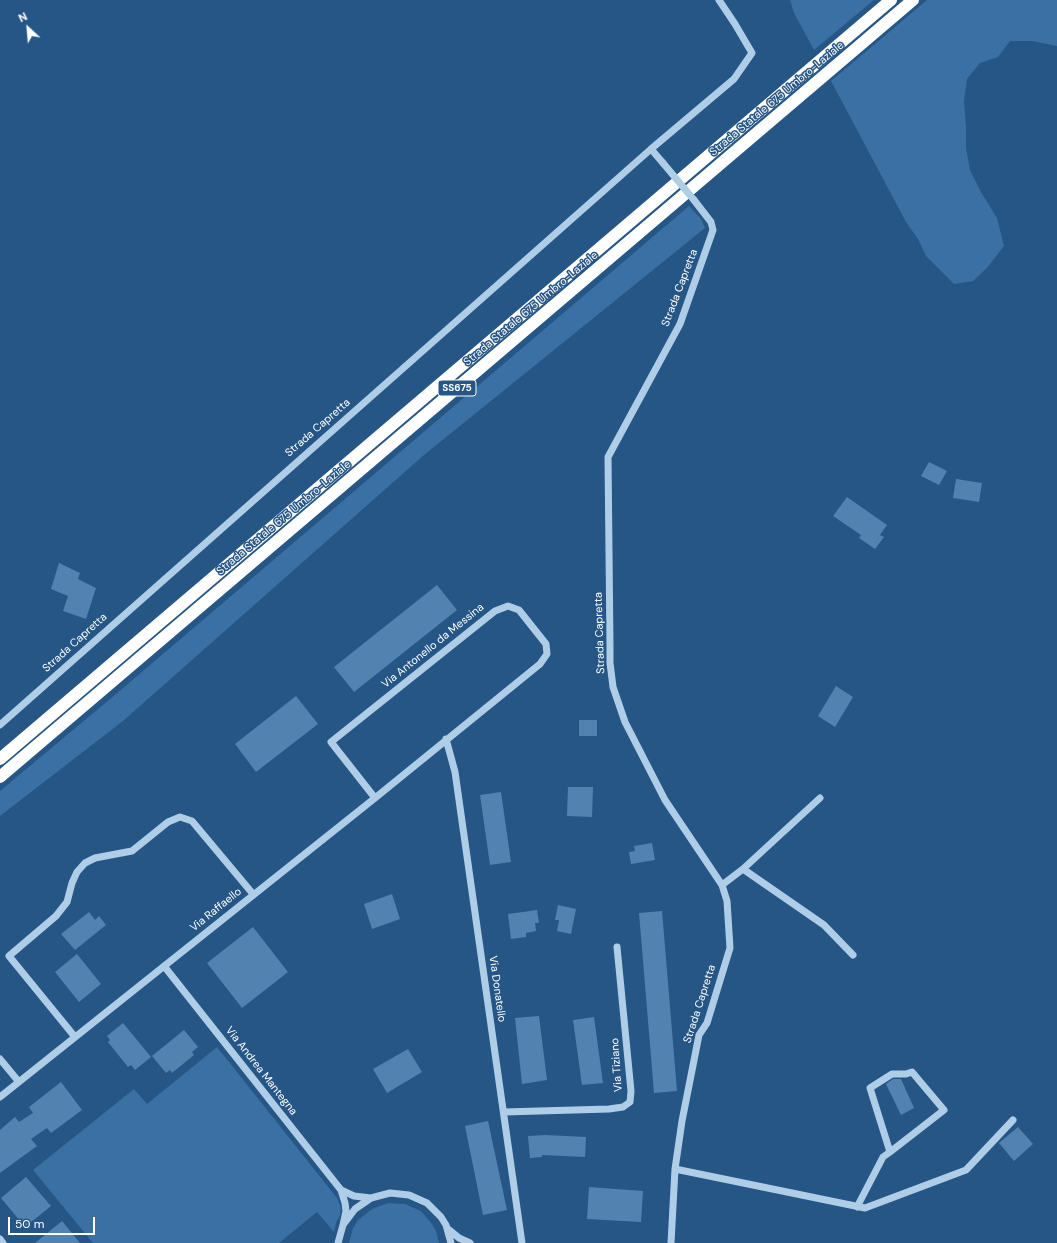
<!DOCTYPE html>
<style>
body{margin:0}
#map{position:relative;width:1057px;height:1243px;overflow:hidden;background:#255686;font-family:"DM Sans",sans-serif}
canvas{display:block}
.north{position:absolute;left:8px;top:8px;width:40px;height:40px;-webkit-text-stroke:3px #255686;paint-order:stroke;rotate:334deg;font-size:11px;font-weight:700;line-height:16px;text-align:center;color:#fff}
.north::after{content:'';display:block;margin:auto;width:14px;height:18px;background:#fff;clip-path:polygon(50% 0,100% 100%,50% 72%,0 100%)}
.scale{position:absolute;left:8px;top:1217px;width:87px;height:18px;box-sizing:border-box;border:2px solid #fff;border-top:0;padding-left:5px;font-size:12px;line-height:14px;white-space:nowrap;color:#fff;-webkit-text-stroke:3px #255686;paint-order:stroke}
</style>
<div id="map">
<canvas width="1057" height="1243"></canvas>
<div class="north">N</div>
<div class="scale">50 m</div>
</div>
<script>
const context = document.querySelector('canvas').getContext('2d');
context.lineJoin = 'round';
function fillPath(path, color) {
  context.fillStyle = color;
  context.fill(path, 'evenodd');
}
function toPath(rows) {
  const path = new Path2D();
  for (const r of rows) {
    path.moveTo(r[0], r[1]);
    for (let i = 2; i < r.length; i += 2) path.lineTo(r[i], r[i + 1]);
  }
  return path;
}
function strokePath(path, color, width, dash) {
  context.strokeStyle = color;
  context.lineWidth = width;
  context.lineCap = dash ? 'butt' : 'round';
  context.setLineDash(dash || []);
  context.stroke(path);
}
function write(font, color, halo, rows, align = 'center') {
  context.font = font + ' "DM Sans",sans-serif';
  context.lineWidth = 3;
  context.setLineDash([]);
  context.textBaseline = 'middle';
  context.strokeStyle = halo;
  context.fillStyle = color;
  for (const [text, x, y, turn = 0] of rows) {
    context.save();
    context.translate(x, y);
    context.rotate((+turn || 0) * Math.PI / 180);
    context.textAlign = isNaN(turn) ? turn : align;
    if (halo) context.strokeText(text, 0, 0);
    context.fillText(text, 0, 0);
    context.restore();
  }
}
fillPath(toPath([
 [790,0,874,0,814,50,794,13],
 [927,0,1057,0,1057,46,1032,41,1010,41,998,57,980,63,967,79,964,101,966,127,966,148,970,170,981,192,997,218,1004,246,987,268,973,281,954,284,926,256,918,239,906,222,831,81],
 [689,206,701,219,705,228,424,455,123,721,0,816,0,791,116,694],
 [217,1047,337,1198,341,1208,340,1215,336,1223,334,1232,317,1212,279,1243,93,1243,33,1170,134,1089,147,1104],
 [388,1203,405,1204,421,1211,432,1224,436,1231,439,1243,349,1243,353,1228,358,1220,372,1209]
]), '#3a70a3');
fillPath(toPath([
 [929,462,947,471,939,485,921,476],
 [956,479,982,483,979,502,953,498],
 [847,497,887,525,880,535,884,537,875,549,859,538,861,535,833,516],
 [59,563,80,573,78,579,96,588,86,619,63,611,68,596,51,589],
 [437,585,457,610,354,692,334,667],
 [836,686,853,697,835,727,818,716],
 [296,696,318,724,256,772,235,744],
 [579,720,597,720,597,736,579,736],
 [568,787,593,787,592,817,567,816],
 [501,792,511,862,490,865,480,795],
 [652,843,655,860,631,864,629,852,635,851,634,846],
 [392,894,400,919,372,929,364,904],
 [558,905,576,909,571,934,557,931,559,920,555,920],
 [537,910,539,923,535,923,536,931,526,933,526,937,511,939,508,914],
 [662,911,677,1091,654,1093,639,913],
 [89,912,95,920,99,916,106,925,75,950,61,934],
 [253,927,288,972,242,1008,207,963],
 [77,954,101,984,79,1002,55,972],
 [539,1016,547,1080,522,1084,515,1018],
 [594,1017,603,1083,582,1085,573,1020],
 [123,1023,151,1057,135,1070,131,1065,128,1067,108,1042,110,1040,107,1036],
 [184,1030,198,1047,192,1052,194,1055,172,1073,170,1070,166,1073,152,1056],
 [408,1049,422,1072,387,1093,373,1069],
 [893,1079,901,1079,914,1108,901,1115,886,1084],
 [61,1082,82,1110,51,1133,47,1128,31,1139,37,1146,0,1173,0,1130,15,1117,19,1122,33,1113,29,1107],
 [488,1121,507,1210,483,1215,465,1126],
 [1018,1127,1033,1144,1014,1161,999,1143],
 [545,1135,586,1137,585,1157,542,1155,542,1157,530,1158,528,1136],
 [26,1177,51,1206,25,1227,1,1198],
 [589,1187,643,1191,641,1222,587,1219],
 [62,1221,80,1243,35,1243]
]), '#5282b0');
strokePath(toPath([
 [663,163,651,149,734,79,752,53,735,24,719,0],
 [0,725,651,149],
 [446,739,455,772,522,1243],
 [743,869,824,925,853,955],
 [722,885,743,869,820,798],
 [164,966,341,1190,345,1203,346,1211,343,1225],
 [75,1037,9,956,56,916,67,902,72,883,77,872,85,863,95,858,132,851,168,822,180,817,192,821,253,894],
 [0,1059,19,1082],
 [0,1097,375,798,540,664,547,654,546,644,519,610,508,606,495,611,331,742,375,798],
 [504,1112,609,1109,623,1107,630,1102,631,1091,617,947],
 [675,1169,865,1208,966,1170,1013,1120],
 [341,1190,354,1196,371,1198],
 [857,1207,883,1157,890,1152,944,1110,912,1072,906,1074,892,1074,870,1088,890,1152],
 [448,1229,459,1238,470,1243],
 [0,1239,3,1243],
 [338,1243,343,1225,355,1209,371,1198,390,1193,409,1195,427,1203,441,1217,446,1225,451,1243],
 [671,1243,675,1169,682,1121,699,1035,707,1023,730,948,727,901,722,885,665,800,625,722,613,687,610,663,610,646,608,457,680,324,713,230,711,222,694,200]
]), '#b0cde8', 7);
strokePath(toPath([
 [0,759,891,0],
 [0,777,913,0]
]), '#fff', 12);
strokePath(toPath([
 [663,163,694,200]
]), '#b0cde8', 7);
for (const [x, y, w] of [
 [457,388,38]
]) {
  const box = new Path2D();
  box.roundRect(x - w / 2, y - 8, w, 16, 3);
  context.fillStyle = '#255686';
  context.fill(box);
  strokePath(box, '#fff', 1);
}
write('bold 10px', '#fff', null, [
 ["SS675",457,388]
]);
write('11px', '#fff', '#255686', [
 ["Strada Statale 675 Umbro-Laziale",777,99,-40],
 ["Strada Capretta",680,288,-69],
 ["Strada Statale 675 Umbro-Laziale",531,309,-40],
 ["Strada Capretta",318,428,-41],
 ["Strada Statale 675 Umbro-Laziale",284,518,-40],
 ["Strada Capretta",600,633,-92],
 ["Strada Capretta",75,643,-42],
 ["Via Antonello da Messina",433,646,-39],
 ["Via Raffaello",216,910,-39],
 ["Via Donatello",497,989,82],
 ["Strada Capretta",700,1004,-72],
 ["Via Tiziano",617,1065,-94],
 ["Via Andrea Mantegna",261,1071,52]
]);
</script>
